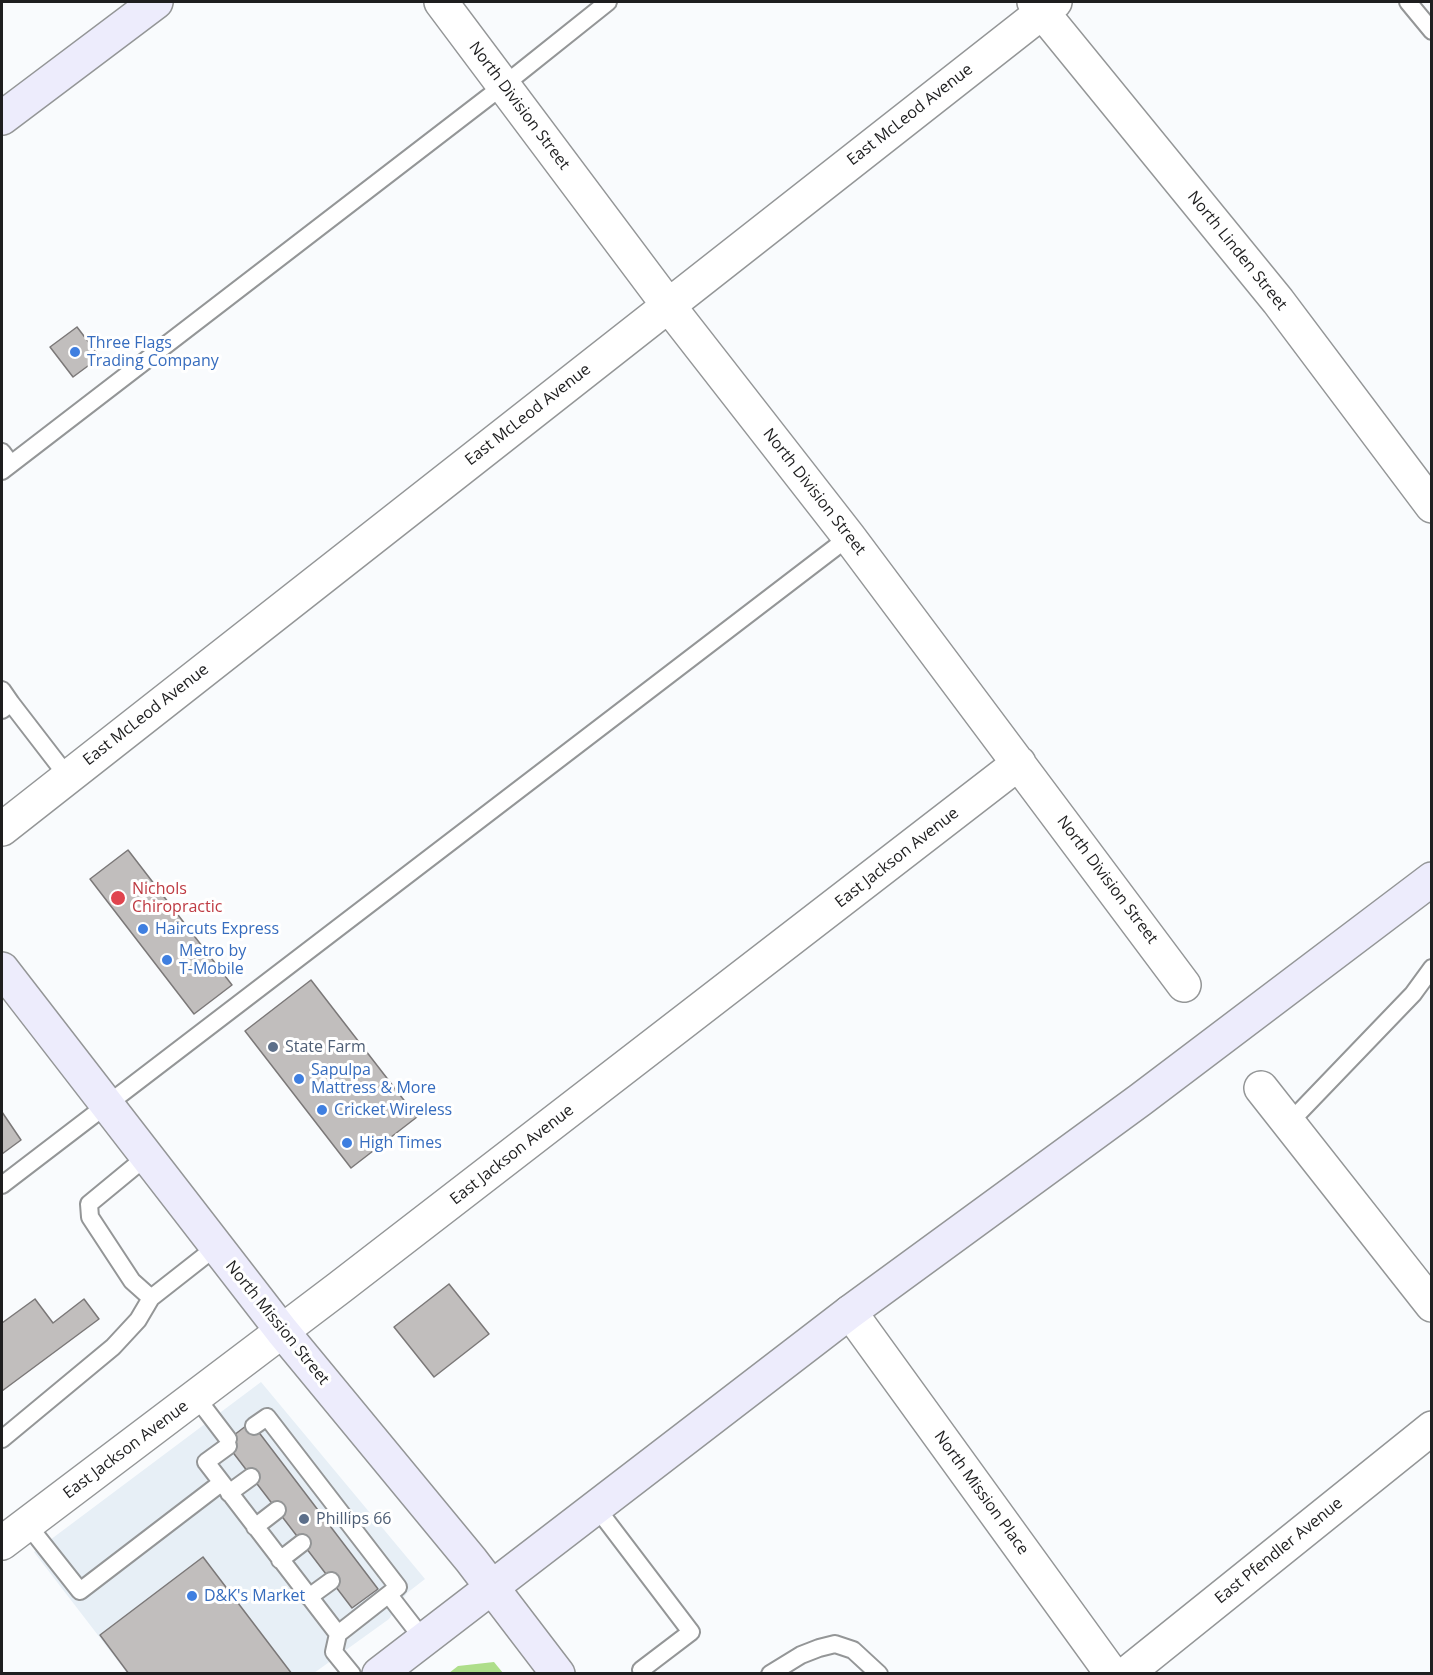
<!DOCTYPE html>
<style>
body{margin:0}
#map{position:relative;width:1433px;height:1675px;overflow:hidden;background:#f9fbfd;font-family:"Open Sans",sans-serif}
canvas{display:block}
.frame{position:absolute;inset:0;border:3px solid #1e1e1f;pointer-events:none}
</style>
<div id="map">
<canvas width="1433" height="1675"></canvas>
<div class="frame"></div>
</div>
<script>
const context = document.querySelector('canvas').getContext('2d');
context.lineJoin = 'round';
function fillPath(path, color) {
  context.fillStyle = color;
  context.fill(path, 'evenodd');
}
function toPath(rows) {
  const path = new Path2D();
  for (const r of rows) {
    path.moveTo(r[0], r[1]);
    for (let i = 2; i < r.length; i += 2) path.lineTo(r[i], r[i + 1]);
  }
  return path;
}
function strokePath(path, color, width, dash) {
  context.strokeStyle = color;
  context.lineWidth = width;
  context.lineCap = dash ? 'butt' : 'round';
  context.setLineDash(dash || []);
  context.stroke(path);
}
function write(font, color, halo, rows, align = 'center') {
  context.font = font + ' "Open Sans",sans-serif';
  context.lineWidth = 6;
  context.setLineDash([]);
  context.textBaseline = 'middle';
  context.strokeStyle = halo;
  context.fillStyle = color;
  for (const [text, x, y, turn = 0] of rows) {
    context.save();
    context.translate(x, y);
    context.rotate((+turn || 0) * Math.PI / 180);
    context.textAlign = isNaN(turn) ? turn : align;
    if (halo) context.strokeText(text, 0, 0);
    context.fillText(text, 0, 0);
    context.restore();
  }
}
fillPath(toPath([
 [261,1382,425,1579,407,1593,389,1619,314,1673,127,1673,34,1552]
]), '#e7eff6');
fillPath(toPath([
 [494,1662,503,1673,449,1673,458,1666]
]), '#aede8a');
const building = toPath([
 [77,327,100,357,73,377,50,347,77,327],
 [128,850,232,985,194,1014,90,879,128,850],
 [311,980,417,1117,351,1168,245,1031,311,980],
 [2,1112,21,1140,2,1154,2,1112],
 [449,1284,489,1334,434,1377,394,1327,449,1284],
 [35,1299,53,1323,84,1299,99,1319,2,1391,2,1323,35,1299],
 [251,1422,378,1589,352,1608,225,1442,251,1422],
 [203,1557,292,1674,129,1674,100,1635,203,1557]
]);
fillPath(building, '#c1bebd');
strokePath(building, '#7b7878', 1.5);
const lane = toPath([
 [1408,2,1432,31],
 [2,452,11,464],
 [2,471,504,85,608,2],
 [2,690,11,703],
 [2,710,11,703,68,777],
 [1288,1124,1413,994,1432,968],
 [146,1157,89,1204,90,1217,132,1281,151,1298],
 [2,1185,849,537],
 [196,1397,228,1439],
 [254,1426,267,1417,398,1587,338,1634],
 [2,1439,113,1347,138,1320,151,1298,216,1247],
 [228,1446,206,1462,338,1634,334,1652,352,1674],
 [229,1493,251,1477],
 [596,1507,691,1632,641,1670,644,1674],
 [27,1524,80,1591,221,1483],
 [255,1527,277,1510],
 [280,1560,302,1543],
 [389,1595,423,1639],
 [309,1597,331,1581],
 [770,1674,801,1655,819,1648,835,1644,853,1650,879,1674]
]);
const street = toPath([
 [441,2,668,305,849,537,1184,985],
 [1034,2,1278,301,1432,506],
 [2,829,1055,2],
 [1261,1088,1432,1305],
 [850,1312,1112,1674],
 [2,1543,339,1288,1019,763],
 [1126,1674,1432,1428]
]);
const secondary = toPath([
 [2,118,156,2],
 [2,969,282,1331,471,1560,558,1674],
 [379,1674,850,1312,1140,1100,1432,879]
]);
strokePath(lane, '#949697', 20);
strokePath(street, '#949697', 36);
strokePath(secondary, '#949697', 36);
strokePath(lane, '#fff', 16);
strokePath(street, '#fff', 33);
strokePath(secondary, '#edecfc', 33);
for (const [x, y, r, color] of [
 [75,352,6,"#3f7fe0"],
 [118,898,8,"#e0444e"],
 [143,929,6,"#3f7fe0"],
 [167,960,6,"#3f7fe0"],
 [273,1047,6,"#5c6f8a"],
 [299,1079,6,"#3f7fe0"],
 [322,1110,6,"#3f7fe0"],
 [347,1143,6,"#3f7fe0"],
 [304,1519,6,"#5c6f8a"],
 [192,1596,6,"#3f7fe0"]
]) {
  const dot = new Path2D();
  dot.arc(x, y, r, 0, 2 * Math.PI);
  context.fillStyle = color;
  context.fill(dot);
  strokePath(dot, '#fff', 2);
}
write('16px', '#1e1e1f', '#fff', [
 ["North Division Street",519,106,53],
 ["East McLeod Avenue",910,115,-38],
 ["North Linden Street",1237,251,51],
 ["East McLeod Avenue",528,415,-38],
 ["North Division Street",814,492,52],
 ["East McLeod Avenue",146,715,-38],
 ["East Jackson Avenue",897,858,-38],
 ["North Division Street",1107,880,53],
 ["East Jackson Avenue",512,1155,-38],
 ["North Mission Street",277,1323,51],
 ["East Jackson Avenue",126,1450,-37],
 ["North Mission Place",981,1493,54],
 ["East Pfendler Avenue",1279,1551,-39]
]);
write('16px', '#366cbe', '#fff', [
 ["Three Flags",87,343],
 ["Trading Company",87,361],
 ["Haircuts Express",155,929],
 ["Metro by",179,951],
 ["T-Mobile",179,969],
 ["Sapulpa",311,1070],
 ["Mattress & More",311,1088],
 ["Cricket Wireless",334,1110],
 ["High Times",359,1143],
 ["D&K's Market",204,1596]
], 'left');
write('16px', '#be3a42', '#fff', [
 ["Nichols",132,889],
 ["Chiropractic",132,907]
], 'left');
write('16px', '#4e5e75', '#fff', [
 ["State Farm",285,1047],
 ["Phillips 66",316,1519]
], 'left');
</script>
